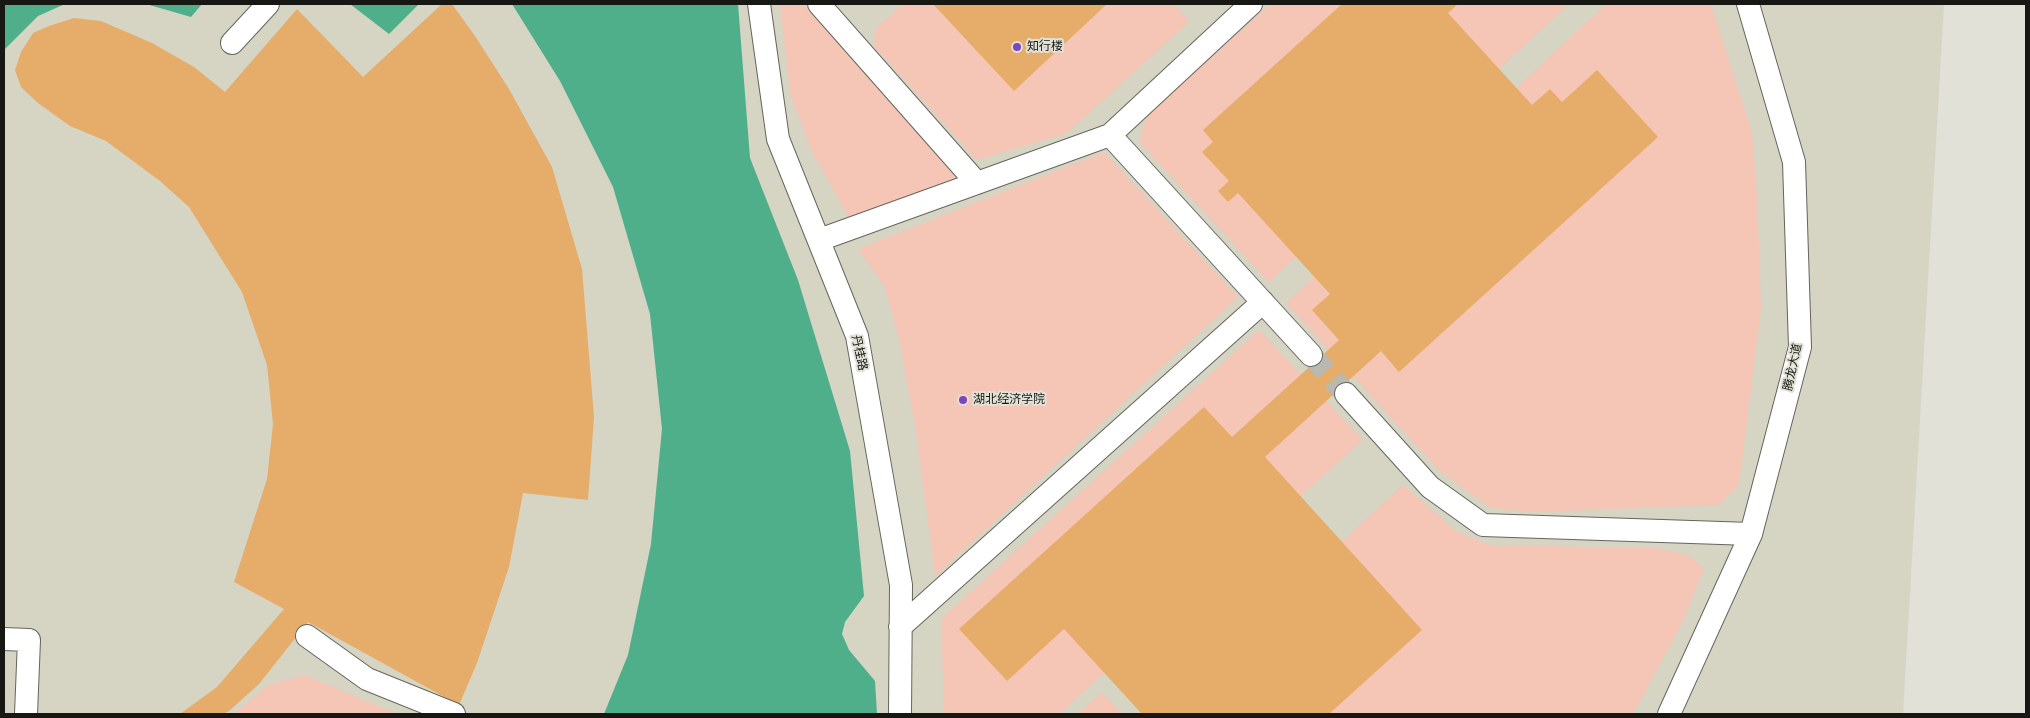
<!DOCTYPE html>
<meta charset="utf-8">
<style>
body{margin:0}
#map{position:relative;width:2030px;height:718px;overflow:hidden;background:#e2e1d7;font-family:Helvetica,sans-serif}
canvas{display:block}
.frame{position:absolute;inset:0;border:5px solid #171713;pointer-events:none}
</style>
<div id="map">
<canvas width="2030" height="718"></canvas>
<div class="frame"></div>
</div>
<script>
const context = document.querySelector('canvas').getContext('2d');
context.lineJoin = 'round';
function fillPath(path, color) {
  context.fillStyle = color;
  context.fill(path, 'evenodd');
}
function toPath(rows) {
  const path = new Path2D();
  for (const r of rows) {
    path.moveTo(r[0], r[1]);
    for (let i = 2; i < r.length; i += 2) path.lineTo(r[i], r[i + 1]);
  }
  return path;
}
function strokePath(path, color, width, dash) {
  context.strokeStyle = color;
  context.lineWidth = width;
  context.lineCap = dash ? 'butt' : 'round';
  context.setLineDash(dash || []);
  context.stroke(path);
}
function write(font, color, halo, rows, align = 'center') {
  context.font = font + ' Helvetica,"Noto Sans SC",sans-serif';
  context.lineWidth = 4;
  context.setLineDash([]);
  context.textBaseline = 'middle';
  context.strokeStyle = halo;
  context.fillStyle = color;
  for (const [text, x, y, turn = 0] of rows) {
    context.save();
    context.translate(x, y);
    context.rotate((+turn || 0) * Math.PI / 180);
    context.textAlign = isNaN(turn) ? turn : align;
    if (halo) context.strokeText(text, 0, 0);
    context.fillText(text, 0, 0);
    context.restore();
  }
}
fillPath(toPath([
 [4,4,1944,4,1903,714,4,714]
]), '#d6d4c3');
fillPath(toPath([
 [780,4,803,4,957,179,849,218,812,152,790,93],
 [903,4,1174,4,1190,21,1067,133,977,160,874,46,875,29],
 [1270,4,1569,4,1269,282,1140,143,1143,124,1155,108],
 [1606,4,1711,4,1752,133,1757,194,1761,308,1739,485,1718,505,1535,512,1491,508,1440,471,1286,303],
 [1104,152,1238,297,935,576,916,431,899,338,885,287,858,249],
 [1259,330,1363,440,1059,714,944,714,941,619],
 [1403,485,1457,532,1490,545,1656,548,1688,555,1704,568,1682,623,1633,714,1155,714],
 [304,675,305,675,397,714,234,714,268,685],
 [1102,692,1122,714,1078,714]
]), '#f5c5b6');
fillPath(toPath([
 [4,4,65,4,38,16,4,50],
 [146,4,202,4,191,17],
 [350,4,419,4,389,34],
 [512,4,738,4,750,158,798,280,850,451,864,596,845,622,842,634,849,650,875,681,877,714,604,714,628,655,651,544,662,429,650,314,613,187,560,81]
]), '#4faf8a');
fillPath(toPath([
 [442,4,452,4,475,36,509,89,552,167,582,269,594,417,588,500,523,493,509,567,477,663,459,705,308,622,259,684,229,711,223,714,180,714,217,687,284,609,234,582,267,479,273,424,267,365,242,292,189,207,160,181,106,141,70,126,38,103,21,87,15,70,21,52,33,33,49,26,74,18,101,21,152,43,194,67,225,92,297,9,363,77],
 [933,4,1107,4,1014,91],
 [1342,4,1458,4,1448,13,1532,105,1550,89,1562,102,1597,70,1658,137,1399,372,1381,351,1265,457,1422,630,1329,714,1142,714,1064,629,1007,681,959,629,1204,407,1232,437,1339,340,1312,310,1330,294,1238,193,1228,202,1218,191,1229,181,1202,152,1213,142,1203,130]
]), '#e6ad6a');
strokePath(toPath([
 [1311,355,1346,394]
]), '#b9b9b0', 22, [22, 11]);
const minor = toPath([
 [759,4,778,139,857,336,901,585,900,714],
 [819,4,977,183],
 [232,43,268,4],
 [1110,135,1311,355],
 [819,240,1110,135,1251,4],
 [1346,394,1430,487,1483,525,1751,534],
 [900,627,1263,302],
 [307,636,367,679,454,714],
 [4,639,29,640,26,714],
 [1669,714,1751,534,1800,347,1794,162,1748,4]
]);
strokePath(minor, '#66655c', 24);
strokePath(minor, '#fff', 22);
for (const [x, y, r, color] of [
 [1017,47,5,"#7c46bd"],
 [963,400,5,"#7c46bd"]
]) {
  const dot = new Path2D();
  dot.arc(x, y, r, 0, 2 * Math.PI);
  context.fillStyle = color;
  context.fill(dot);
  strokePath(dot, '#e2e1d7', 2);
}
write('12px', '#171713', '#e2e1d7', [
 ["知行楼",1027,47],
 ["湖北经济学院",973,400]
], 'left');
write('12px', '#171713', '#e2e1d7', [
 ["丹桂路",859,353,78],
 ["腾龙大道",1793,367,-78]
]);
</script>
